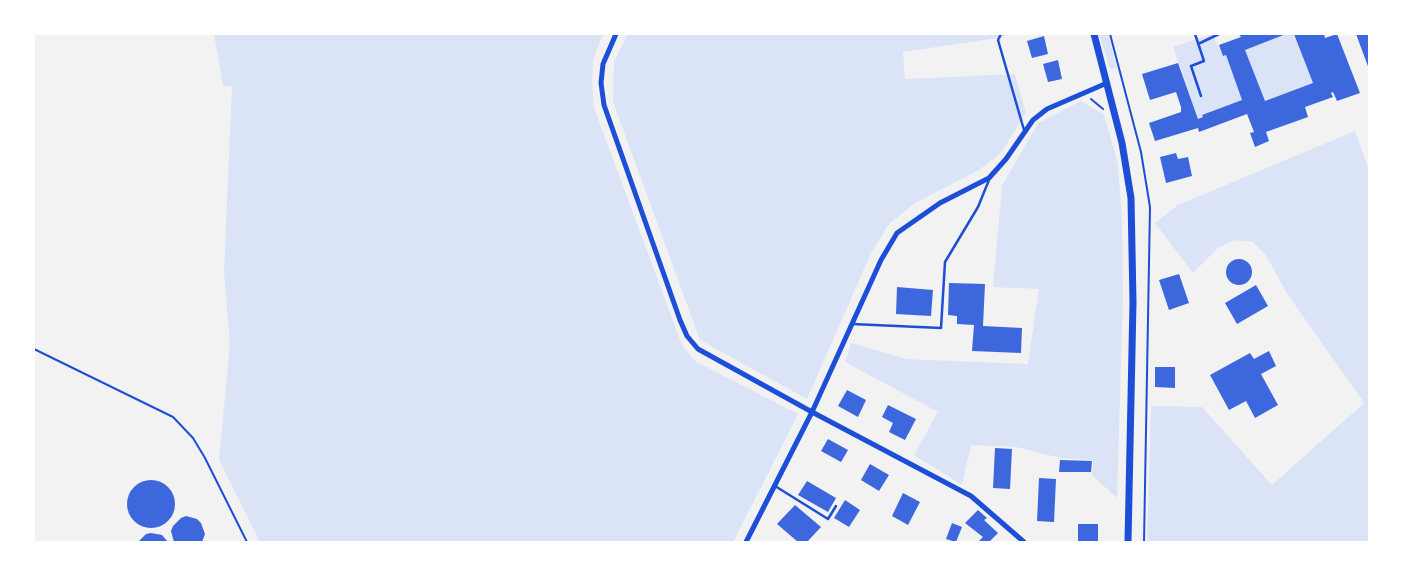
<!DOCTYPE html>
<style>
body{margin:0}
#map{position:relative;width:1403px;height:576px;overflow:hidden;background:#f2f2f2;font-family:Signika,sans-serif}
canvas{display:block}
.frame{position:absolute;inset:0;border:35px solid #fff;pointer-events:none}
</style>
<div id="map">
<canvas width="1403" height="576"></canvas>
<div class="frame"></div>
</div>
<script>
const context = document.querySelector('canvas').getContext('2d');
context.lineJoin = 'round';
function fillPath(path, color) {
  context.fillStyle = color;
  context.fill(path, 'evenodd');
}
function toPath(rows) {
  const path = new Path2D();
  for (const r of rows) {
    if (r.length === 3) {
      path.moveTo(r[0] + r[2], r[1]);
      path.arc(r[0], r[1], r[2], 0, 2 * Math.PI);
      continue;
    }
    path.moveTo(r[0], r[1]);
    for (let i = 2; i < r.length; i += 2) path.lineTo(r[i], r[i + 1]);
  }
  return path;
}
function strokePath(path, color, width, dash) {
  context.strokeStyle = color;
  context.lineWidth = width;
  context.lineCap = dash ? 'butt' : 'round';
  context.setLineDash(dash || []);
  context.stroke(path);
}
fillPath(toPath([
 [214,34,603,34,593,60,592,82,594,108,682,345,695,361,798,414,733,542,260,542,219,460,230,344,224,272,232,86,223,86],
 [628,34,1004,34,1005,37,903,52,905,79,1015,74,1026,113,1001,153,979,170,915,203,889,224,871,253,807,399,700,340,613,102,614,61],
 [1099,34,1108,34,1117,68,1111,69,1109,66],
 [1212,34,1223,56,1226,55,1242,100,1202,115,1203,117,1198,119,1173,47],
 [1286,34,1294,34,1313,83,1265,101,1244,48],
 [1081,101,1104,115,1118,164,1122,219,1123,297,1117,498,1092,475,1093,460,1060,458,1016,447,971,445,962,485,914,455,938,412,845,362,851,343,907,359,1028,364,1039,289,993,287,1002,186,1038,123],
 [1355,131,1369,170,1369,542,1147,542,1151,406,1202,407,1272,485,1364,403,1288,295,1265,254,1253,242,1235,240,1218,248,1193,273,1155,223,1178,205]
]), '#dbe4f7');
fillPath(toPath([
 [1239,34,1286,34,1245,50,1265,101,1313,83,1294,34,1324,34,1325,38,1337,34,1360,93,1337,101,1333,92,1331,93,1333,97,1305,107,1308,117,1266,132,1269,141,1255,147,1250,133,1254,132,1247,114,1199,132,1198,128,1155,141,1149,123,1181,112,1181,107,1176,92,1150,100,1142,74,1178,63,1198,119,1203,117,1202,115,1242,100,1226,55,1223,56,1219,45,1241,37],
 [1356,34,1369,34,1369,69],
 [1044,36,1048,54,1032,58,1027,41],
 [1058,60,1062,79,1048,82,1043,64],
 [1176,153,1178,159,1188,157,1192,176,1166,183,1160,157],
 [1239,272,13],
 [1179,274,1189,303,1169,310,1159,280],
 [949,283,985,284,983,326,1022,328,1021,353,972,351,974,325,957,324,957,316,948,315],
 [1256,285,1268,306,1237,324,1225,303],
 [897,287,933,290,931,316,896,314],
 [1269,351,1276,366,1261,374,1278,405,1255,418,1246,401,1229,410,1210,375,1250,353,1254,359],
 [1155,367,1175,367,1175,388,1155,387],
 [847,390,866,400,858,417,838,406],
 [888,405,916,419,905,440,889,432,893,423,882,417],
 [828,439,848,450,841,462,821,451],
 [995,448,1012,449,1010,489,993,488],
 [1060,460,1092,461,1091,472,1059,472],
 [870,464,889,475,879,491,861,480],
 [1039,478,1056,479,1054,522,1037,521],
 [151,504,24],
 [807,481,836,498,828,512,798,495],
 [903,493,920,502,908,525,892,516],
 [845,500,860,510,849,527,834,518],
 [795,505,821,527,807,542,798,542,777,524],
 [978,510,987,518,984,520,998,533,989,542,978,542,983,537,965,523],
 [186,516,197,519,201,523,205,534,202,542,174,542,171,531,173,526,181,518],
 [952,523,962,527,956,542,946,539],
 [1078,524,1098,524,1098,542,1078,542],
 [151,533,162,535,168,542,138,542,146,534]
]), '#3d67dc');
strokePath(toPath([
 [1110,34,1141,152,1150,207,1144,542],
 [1091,99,1103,109],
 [34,349,173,417,193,438,205,458,247,542]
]), '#1d4ed8', 2);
strokePath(toPath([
 [1001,34,998,40,1024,130],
 [1195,34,1204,61,1191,66,1201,96],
 [1198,44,1219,34],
 [852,324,941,328,945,262,978,207,989,180],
 [775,486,828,519,836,506]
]), '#1d4ed8', 2.5);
strokePath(toPath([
 [616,34,603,64,601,83,604,105,680,320,687,336,698,349,812,412,971,496,1024,542],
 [746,542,812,412,881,260,897,233,940,203,989,178,1006,159,1033,120,1047,109,1107,83]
]), '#1d4ed8', 5);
strokePath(toPath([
 [1094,34,1122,143,1131,198,1133,302,1128,542]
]), '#1d4ed8', 7);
</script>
